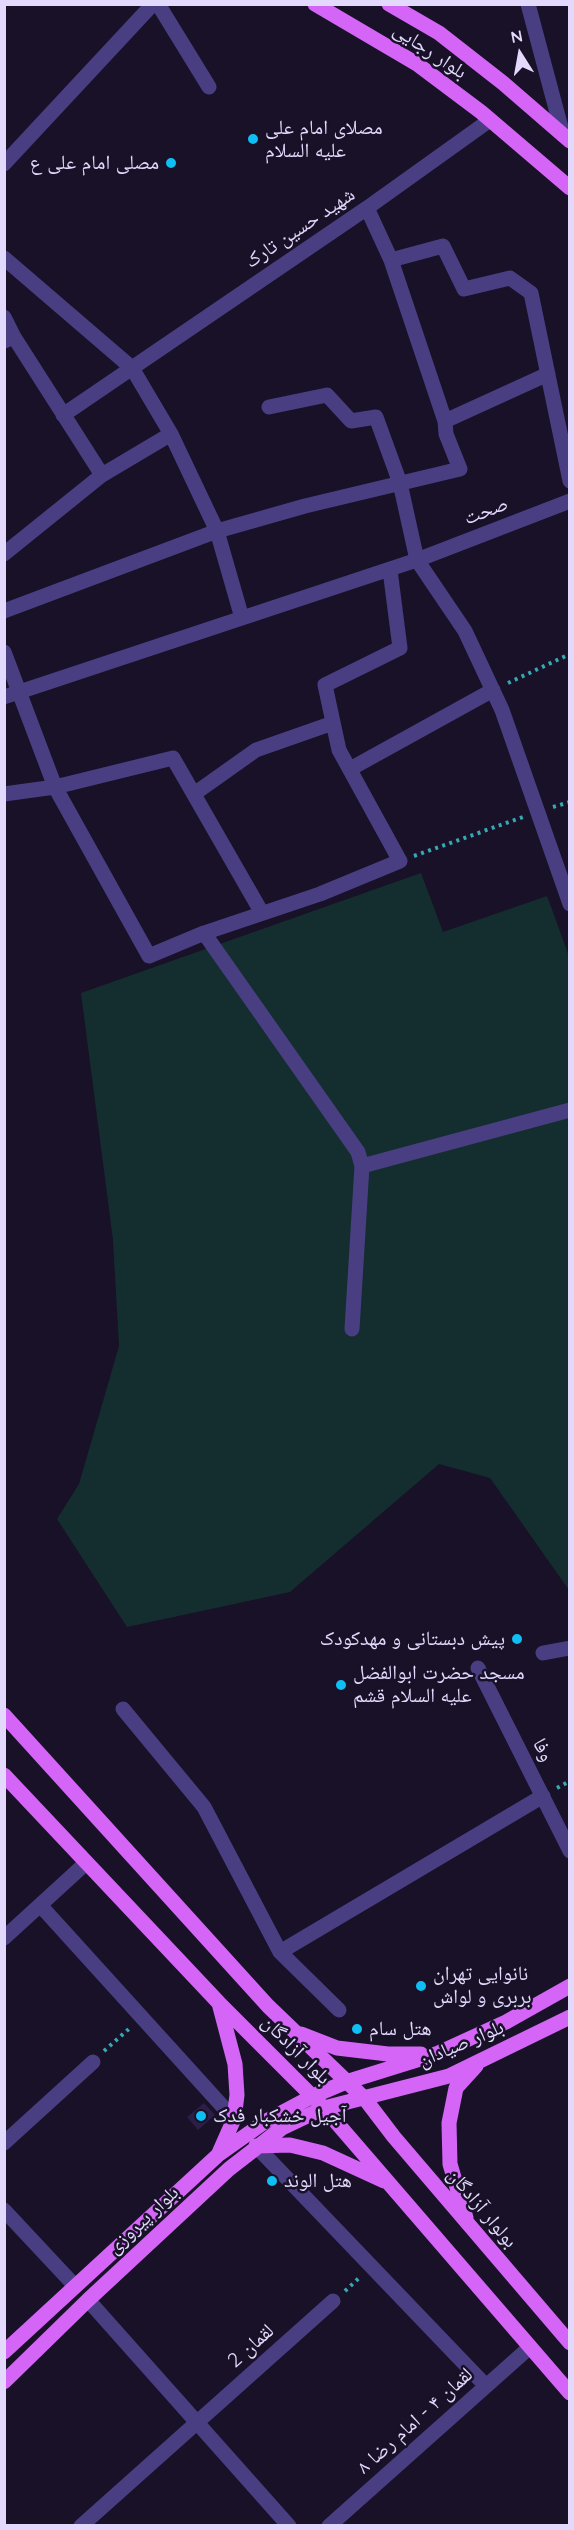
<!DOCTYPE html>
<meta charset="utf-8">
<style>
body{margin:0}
#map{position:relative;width:574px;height:2530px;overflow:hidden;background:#181127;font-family:Quicksand,sans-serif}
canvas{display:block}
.frame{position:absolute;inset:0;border:6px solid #e2d9fd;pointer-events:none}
.north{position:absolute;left:490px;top:24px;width:60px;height:60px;-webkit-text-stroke:4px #181127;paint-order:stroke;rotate:349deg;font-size:16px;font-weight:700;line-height:24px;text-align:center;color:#e2d9fd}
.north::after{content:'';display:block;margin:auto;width:21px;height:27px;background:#e2d9fd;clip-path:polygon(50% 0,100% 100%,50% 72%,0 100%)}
</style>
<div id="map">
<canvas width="574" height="2530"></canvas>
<div class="frame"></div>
<div class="north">N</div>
</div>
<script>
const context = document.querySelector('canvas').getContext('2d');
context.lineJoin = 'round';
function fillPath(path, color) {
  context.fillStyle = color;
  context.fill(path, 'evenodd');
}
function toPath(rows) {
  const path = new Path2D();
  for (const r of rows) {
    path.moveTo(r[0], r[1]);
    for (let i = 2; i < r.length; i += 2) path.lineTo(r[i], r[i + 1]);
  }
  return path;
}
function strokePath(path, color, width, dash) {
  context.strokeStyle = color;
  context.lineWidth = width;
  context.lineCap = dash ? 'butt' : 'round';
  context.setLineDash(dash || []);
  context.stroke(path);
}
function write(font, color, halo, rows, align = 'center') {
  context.font = font + ' Quicksand,"Noto Naskh Arabic",sans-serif';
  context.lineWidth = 5;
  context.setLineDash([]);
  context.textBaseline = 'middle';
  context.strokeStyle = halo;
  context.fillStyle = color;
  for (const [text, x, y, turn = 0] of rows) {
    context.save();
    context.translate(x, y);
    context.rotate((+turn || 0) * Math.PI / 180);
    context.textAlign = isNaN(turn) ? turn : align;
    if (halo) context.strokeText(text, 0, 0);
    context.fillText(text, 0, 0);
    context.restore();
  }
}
fillPath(toPath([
 [421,873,443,932,547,896,570,959,569,1590,490,1478,439,1464,290,1592,127,1627,57,1519,79,1484,119,1346,113,1240,81,993]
]), '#142e30');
fillPath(toPath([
 [204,2103,215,2115,198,2130,187,2117]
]), '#2c1e47');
strokePath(toPath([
 [508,683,570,654],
 [553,807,570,802],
 [414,856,523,817],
 [557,1788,570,1781],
 [104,2051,130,2028],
 [345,2291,359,2278]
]), '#36aab4', 4, [3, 4.5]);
strokePath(toPath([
 [158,4,209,87],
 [528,4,563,135],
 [4,164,153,4],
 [4,258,132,368,171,434,217,531,242,618],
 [391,260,443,246,464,289,510,278,531,293,570,481],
 [4,317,14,337],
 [4,341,14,337,102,475,4,554],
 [269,407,327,395,351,421,376,417,400,483,417,560,570,501],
 [63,415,367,208,490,120],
 [445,421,548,374],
 [102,475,171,434],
 [4,611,217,531,305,506,460,469,446,434,445,421,391,260,367,208],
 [4,652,55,787,149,956,204,933,320,894,400,861,339,750,325,685,400,648,390,570],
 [4,697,417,560,465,631,502,710,570,904],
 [350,769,493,690],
 [4,794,55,787,173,758,262,913],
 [194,794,256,750,333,723],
 [204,933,358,1152,362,1166,352,1329],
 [362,1166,570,1110],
 [543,1653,570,1648],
 [478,1668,570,1851],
 [123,1709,204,1807,280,1952,339,2010],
 [40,1905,234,2119],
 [4,1938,86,1863],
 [280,1952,543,1796],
 [4,2143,93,2062],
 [256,2146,486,2386],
 [4,2210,75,2286],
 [88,2300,289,2526],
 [81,2526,333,2301],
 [329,2526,530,2347]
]), '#4a3e83', 15);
strokePath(toPath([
 [315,4,417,64,481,112,570,188],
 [389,4,439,33,503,83,570,141],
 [4,1715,268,2006,365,2099,394,2137,570,2343],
 [4,1775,219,2003,324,2108,570,2393],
 [301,2034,337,2048,388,2054,421,2054],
 [256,2146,290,2145,323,2153,384,2181],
 [219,2153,234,2119,237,2095,235,2064,219,2003],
 [466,2218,450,2164,449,2123,456,2088,476,2066],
 [4,2352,218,2155,266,2121,313,2096,346,2082,436,2054,506,2022,570,1986],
 [4,2382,88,2300,229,2169,282,2128,324,2108,449,2076,570,2017]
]), '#d465f7', 15);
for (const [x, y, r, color] of [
 [253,139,6,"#0fbef3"],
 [171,163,6,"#0fbef3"],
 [517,1639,6,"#0fbef3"],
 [341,1685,6,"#0fbef3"],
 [421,1986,6,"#0fbef3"],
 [357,2029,6,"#0fbef3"],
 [201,2116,6,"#0fbef3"],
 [272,2181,6,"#0fbef3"]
]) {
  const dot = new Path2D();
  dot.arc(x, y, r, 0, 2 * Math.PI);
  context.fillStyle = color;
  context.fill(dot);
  strokePath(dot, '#181127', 2);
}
write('20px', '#e2d9fd', '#181127', [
 ["بلوار رجایی",430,51,34],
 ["شهید حسین تارک",300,228,-34],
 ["صحت",486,511,-21],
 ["وفا",543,1750,63],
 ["بلوار صیادان",461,2044,-23],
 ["بلوار آزادگان",296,2050,45],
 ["بولوار آزادگان",482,2208,50],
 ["بلوار پیروزی",143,2220,-43],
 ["لقمان 2",251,2346,-42],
 ["لقمان ۴ - امام رضا ۸",415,2421,-42]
]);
write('20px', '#e2d9fd', '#181127', [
 ["مصلای امام علی",265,128],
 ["علیه السلام",265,151],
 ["مصلی امام علی ع",159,163,"right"],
 ["پیش دبستانی و مهدکودک",505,1639,"right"],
 ["مسجد حضرت ابوالفضل",353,1673],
 ["علیه السلام قشم",353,1696],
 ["نانوایی تهران",433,1974],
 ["بربری و لواش",433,1997],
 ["هتل سام",369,2029],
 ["آجیل خشکبار فدک",213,2116],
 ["هتل الوند",284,2181]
], 'left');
</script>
